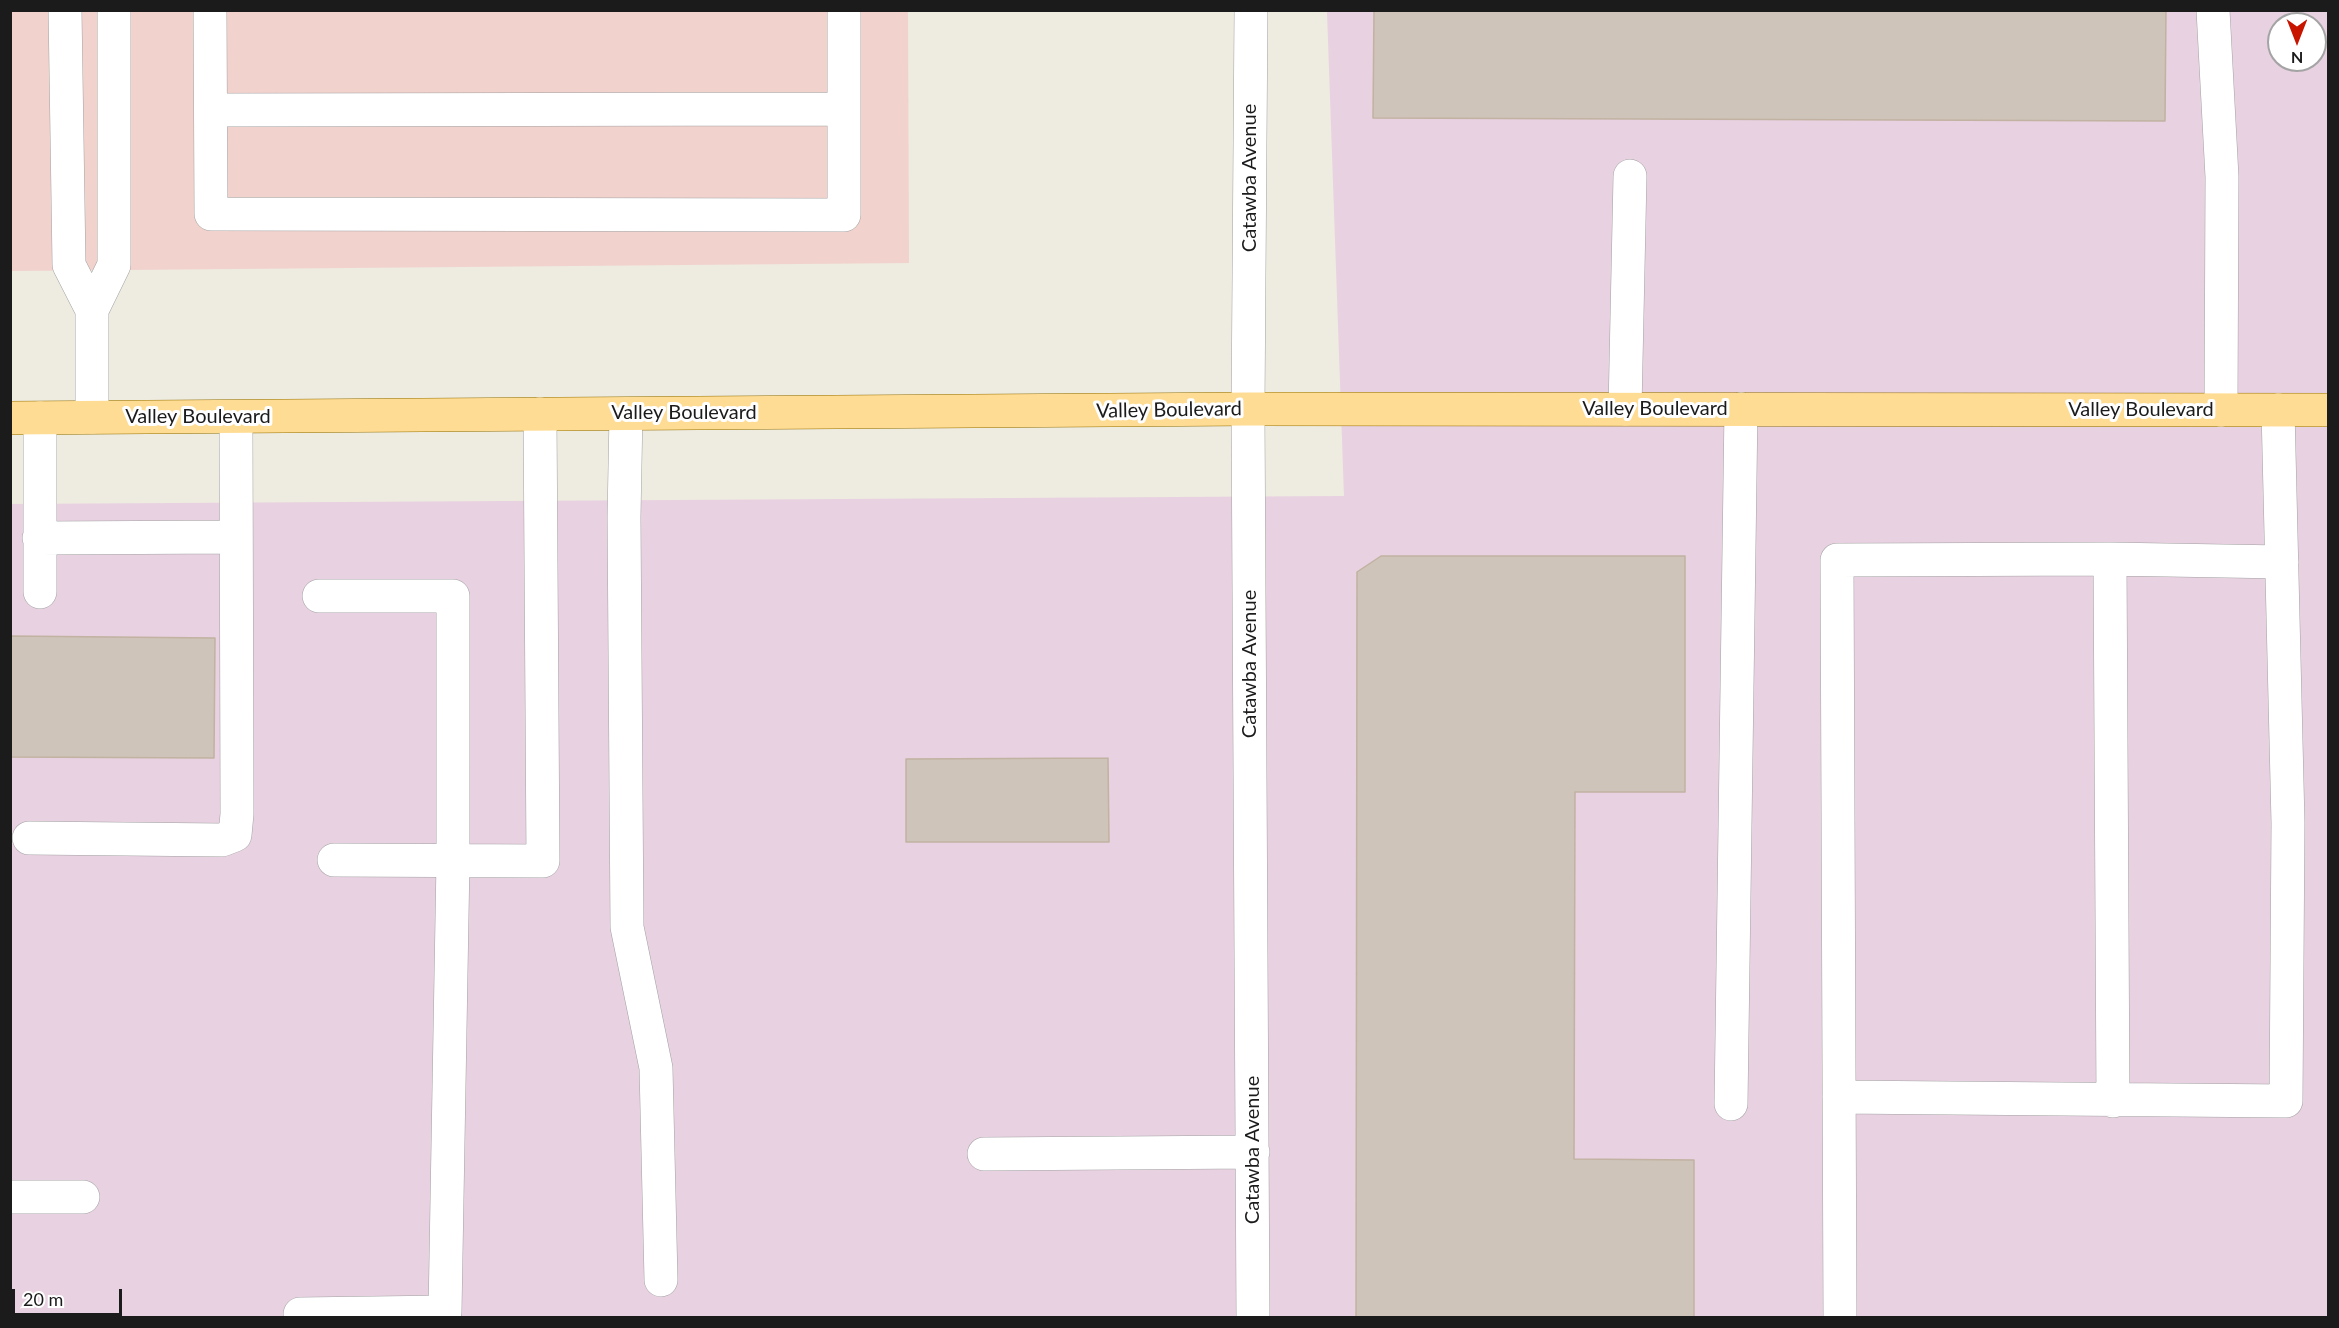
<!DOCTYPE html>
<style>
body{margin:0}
#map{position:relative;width:2339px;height:1328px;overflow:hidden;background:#eeebe0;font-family:Lato,sans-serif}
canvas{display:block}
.frame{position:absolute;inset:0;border:12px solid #1b1b1b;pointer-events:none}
.north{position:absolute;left:2267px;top:12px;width:60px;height:60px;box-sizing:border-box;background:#fff;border:2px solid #a4a4a4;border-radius:50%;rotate:180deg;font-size:16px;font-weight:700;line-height:24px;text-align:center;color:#1b1b1b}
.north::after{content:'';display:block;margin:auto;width:21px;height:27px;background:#c71500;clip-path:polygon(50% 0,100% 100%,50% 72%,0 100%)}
.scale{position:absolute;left:12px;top:1289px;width:110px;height:27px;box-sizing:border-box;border:3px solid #1b1b1b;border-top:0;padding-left:8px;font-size:18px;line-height:21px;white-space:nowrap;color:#1b1b1b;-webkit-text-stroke:4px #fff;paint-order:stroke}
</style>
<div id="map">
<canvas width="2339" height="1328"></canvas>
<div class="frame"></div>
<div class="north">N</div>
<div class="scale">20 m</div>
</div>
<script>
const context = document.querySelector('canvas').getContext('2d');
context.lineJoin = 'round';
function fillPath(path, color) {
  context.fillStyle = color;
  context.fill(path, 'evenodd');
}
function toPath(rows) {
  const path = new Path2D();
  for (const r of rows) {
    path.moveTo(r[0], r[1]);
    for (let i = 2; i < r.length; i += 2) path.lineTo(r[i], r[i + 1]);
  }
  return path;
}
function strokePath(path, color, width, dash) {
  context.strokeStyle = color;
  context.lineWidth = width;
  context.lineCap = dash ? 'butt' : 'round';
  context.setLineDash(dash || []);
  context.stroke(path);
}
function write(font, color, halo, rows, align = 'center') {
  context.font = font + ' Lato,sans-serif';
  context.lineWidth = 6;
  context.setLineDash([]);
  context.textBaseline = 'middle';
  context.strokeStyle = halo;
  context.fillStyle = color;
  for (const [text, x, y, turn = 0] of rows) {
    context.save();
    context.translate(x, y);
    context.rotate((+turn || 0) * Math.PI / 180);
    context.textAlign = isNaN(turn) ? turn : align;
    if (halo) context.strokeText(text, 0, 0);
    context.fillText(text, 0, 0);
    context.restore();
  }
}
fillPath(toPath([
 [10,11,908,11,909,263,11,271]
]), '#f1d2cd');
fillPath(toPath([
 [1327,11,2328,11,2328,1317,11,1317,10,504,1344,496],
 [2279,24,2315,24,2315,60,2279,60]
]), '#e8d1e1');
const building = toPath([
 [1374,10,2166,10,2165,121,1373,118,1374,10],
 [1381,556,1685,556,1685,792,1575,792,1574,1159,1694,1160,1694,1318,1356,1318,1357,572,1381,556],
 [10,636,215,638,214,758,10,757,10,636],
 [1108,758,1109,842,906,842,906,759,1108,758]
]);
fillPath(building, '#cec4b9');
strokePath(building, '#c1b2a1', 1.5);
const minor = toPath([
 [65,10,69,265,92,310],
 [210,10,211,214,844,215,844,10],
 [1251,10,1248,409,1253,1318],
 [2213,10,2222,177,2221,410],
 [211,110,844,109],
 [1625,409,1630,176],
 [626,414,624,517,627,927,656,1068,661,1280],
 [92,417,92,310,114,265,114,10],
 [40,418,40,592],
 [39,538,236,537],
 [2110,559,2282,562],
 [29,838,222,840,235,835,237,814,236,417],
 [334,860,543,861,540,414],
 [1839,1097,2286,1101,2288,823,2278,410],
 [1731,1104,1741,409],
 [984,1154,1253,1152],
 [10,1197,83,1197],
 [300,1314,445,1312,453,861,453,596,319,596],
 [1840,1318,1837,560,2110,559,2113,1101]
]);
const major = toPath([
 [10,418,1248,409,2328,410]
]);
strokePath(minor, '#a2a2a2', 34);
strokePath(major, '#937100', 34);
strokePath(minor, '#fff', 33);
strokePath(major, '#ffdc94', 33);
write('20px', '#1b1b1b', '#fff', [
 ["Catawba Avenue",1250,178,-90],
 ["Valley Boulevard",1655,409],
 ["Valley Boulevard",1169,410,-1],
 ["Valley Boulevard",2141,410],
 ["Valley Boulevard",684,413],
 ["Valley Boulevard",198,417],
 ["Catawba Avenue",1250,664,-90],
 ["Catawba Avenue",1253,1150,-90]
]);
</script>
